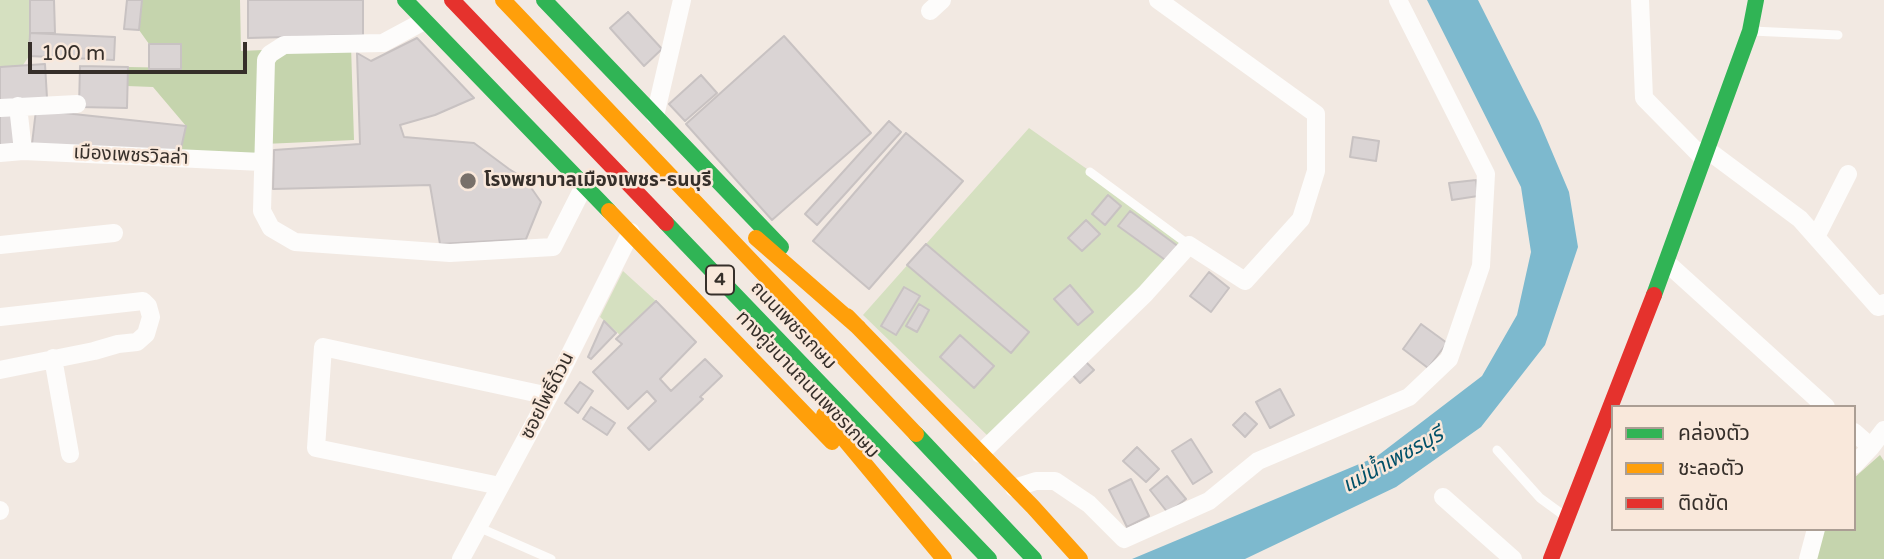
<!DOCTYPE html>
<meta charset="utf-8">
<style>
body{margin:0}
#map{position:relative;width:1884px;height:559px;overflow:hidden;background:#f2e9e2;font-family:"Varela Round","Noto Sans Thai",sans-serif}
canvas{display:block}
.legend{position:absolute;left:1611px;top:405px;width:245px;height:126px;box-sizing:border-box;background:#f9e8db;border:2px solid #ab9e94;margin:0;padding:9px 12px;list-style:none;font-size:21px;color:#362f2a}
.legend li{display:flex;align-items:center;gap:14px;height:35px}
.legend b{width:35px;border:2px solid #ab9e94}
.scale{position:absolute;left:28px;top:42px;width:219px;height:32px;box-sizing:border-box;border:4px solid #362f2a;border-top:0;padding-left:9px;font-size:21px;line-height:24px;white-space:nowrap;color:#362f2a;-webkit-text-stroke:5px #f9e8db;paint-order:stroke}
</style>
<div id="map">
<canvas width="1884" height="559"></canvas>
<ul class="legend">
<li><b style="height:9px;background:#30b455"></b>คล่องตัว</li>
<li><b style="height:9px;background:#ff9f0a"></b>ชะลอตัว</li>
<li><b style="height:9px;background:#e5322d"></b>ติดขัด</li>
</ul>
<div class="scale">100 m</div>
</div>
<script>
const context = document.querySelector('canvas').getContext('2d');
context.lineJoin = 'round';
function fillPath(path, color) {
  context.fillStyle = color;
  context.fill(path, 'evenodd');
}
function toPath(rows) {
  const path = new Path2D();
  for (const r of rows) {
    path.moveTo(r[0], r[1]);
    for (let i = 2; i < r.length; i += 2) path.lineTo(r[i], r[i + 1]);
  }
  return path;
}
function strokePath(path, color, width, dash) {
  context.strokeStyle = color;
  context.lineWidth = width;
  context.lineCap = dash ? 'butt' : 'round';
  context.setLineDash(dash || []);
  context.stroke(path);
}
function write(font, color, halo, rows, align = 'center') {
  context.font = font + ' "Varela Round","Noto Sans Thai",sans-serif';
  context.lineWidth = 5;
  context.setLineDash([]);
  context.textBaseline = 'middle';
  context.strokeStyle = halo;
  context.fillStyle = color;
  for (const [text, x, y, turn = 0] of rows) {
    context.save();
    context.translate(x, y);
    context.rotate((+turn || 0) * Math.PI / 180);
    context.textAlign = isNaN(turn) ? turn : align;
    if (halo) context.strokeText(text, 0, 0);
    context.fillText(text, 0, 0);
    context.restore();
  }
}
fillPath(toPath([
 [0,0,30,0,29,56,23,65,0,67],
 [1029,128,1197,247,989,437,863,315],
 [623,271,656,301,620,335,600,317]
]), '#d5e0c0');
fillPath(toPath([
 [142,0,240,0,241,51,351,46,354,140,264,144,265,165,180,153,186,126,153,87,127,86,128,67,181,68,181,45,149,44,139,30],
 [1880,455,1884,461,1884,559,1813,559,1822,529,1854,529,1854,478]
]), '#c5d4ad');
fillPath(toPath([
 [1427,0,1478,0,1539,121,1569,192,1578,247,1545,345,1481,427,1396,487,1245,559,1132,559,1376,457,1482,376,1517,315,1531,252,1521,187]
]), '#7db9ce');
const building = toPath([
 [30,0,54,0,55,33,30,33,30,0],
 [127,0,142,0,139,30,124,29,127,0],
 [248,0,363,0,363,35,248,38,248,0],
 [628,12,662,49,644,66,610,28,628,12],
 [30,33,115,37,114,60,29,56,30,33],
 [784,36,871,133,772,220,686,124,784,36],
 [417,38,474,98,435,115,400,125,404,137,474,143,509,169,525,179,541,202,526,239,440,244,430,185,273,189,274,150,360,144,357,53,371,61,417,38],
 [149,44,181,44,181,69,149,69,149,44],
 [45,64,47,98,0,102,0,67,45,64],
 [80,66,128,67,127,108,79,107,80,66],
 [701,75,717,93,685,121,669,104,701,75],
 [36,110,186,126,180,153,32,144,36,110],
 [12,113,15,146,0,147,0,114,12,113],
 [889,121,901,132,817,225,805,214,889,121],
 [906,133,963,181,869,289,813,241,906,133],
 [1353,137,1379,141,1376,161,1350,157,1353,137],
 [1476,180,1478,196,1452,200,1449,183,1476,180],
 [1108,195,1121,206,1105,225,1092,214,1108,195],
 [1130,211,1179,247,1168,262,1118,226,1130,211],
 [1086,220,1100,234,1082,251,1068,238,1086,220],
 [926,244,1029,332,1011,353,907,265,926,244],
 [1209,272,1229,288,1211,312,1190,296,1209,272],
 [1070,285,1093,312,1078,325,1054,299,1070,285],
 [904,287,920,296,896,335,881,326,904,287],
 [656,301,696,342,660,379,671,391,705,359,722,376,700,397,703,399,649,450,628,428,656,401,647,391,628,409,593,372,622,344,616,339,656,301],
 [919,304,929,310,917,332,906,326,919,304],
 [604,321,616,333,591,359,588,357,604,321],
 [1421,324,1447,343,1428,368,1403,349,1421,324],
 [960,335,994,366,974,388,940,357,960,335],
 [1083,359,1094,370,1080,383,1069,371,1083,359],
 [580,382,593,391,578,413,565,403,580,382],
 [1280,389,1294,415,1270,428,1256,402,1280,389],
 [591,407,615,423,607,435,583,419,591,407],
 [1245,413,1257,424,1245,437,1233,425,1245,413],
 [1191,439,1212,472,1193,484,1172,451,1191,439],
 [1137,447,1159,469,1146,482,1123,461,1137,447],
 [1167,476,1186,499,1168,513,1150,490,1167,476],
 [1131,479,1149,516,1127,527,1109,490,1131,479]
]);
fillPath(building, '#dad4d4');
strokePath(building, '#c8c2c2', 2);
strokePath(toPath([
 [1752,31,1838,35],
 [1090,172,1189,245],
 [1497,450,1540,498,1566,517],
 [478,527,551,559]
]), '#fdfcfb', 9);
strokePath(toPath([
 [1640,0,1644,98,1703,158],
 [930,11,942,0],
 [424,21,383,43,284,45,270,54,266,60,262,211,271,228,295,242,450,253,553,247,585,184],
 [18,106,23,151],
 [0,108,77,104],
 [655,116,682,0],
 [1706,149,1800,219,1878,307,1882,306,1884,303],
 [0,153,23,151,262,162],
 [1816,237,1848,174],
 [0,245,114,233],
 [1667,263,1826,407],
 [0,317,143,301,148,306,151,317,146,334,137,342,118,344,94,351,0,370],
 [53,358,70,454],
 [1854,432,1871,447,1854,465],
 [1871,447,1884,430],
 [980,454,1145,294,1189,245,1245,281,1301,219,1316,171,1316,114,1158,0],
 [500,486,316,448,323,347,549,396],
 [1014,488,1036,481,1055,481,1089,504,1124,539,1209,501,1258,461,1409,397,1449,359,1481,266,1486,174,1398,0],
 [1443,497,1513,559],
 [0,510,0,511],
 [461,559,549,396,631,232],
 [1808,559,1816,529]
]), '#fdfcfb', 18);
strokePath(toPath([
 [405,0,609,211],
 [544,0,781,247],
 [666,223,989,559],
 [1654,295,1750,31,1756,0],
 [916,434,1034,559]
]), '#30b455', 16);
strokePath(toPath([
 [503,0,916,434],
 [609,211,832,442],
 [756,238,859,328],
 [847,316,1033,507,1080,559],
 [824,415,944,559]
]), '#ff9f0a', 16);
strokePath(toPath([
 [452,0,666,223],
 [1551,559,1654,295]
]), '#e5322d', 16);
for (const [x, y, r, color] of [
 [468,181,9,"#78706a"]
]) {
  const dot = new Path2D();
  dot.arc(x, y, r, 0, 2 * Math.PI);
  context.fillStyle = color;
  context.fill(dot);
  strokePath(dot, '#f9e8db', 2.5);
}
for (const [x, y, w] of [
 [720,280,28]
]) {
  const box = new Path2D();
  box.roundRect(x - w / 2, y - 14.5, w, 29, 5);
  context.fillStyle = '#f9e8db';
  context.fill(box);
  strokePath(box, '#362f2a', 2);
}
write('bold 18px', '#362f2a', null, [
 ["4",720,280]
]);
write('19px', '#362f2a', '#f9e8db', [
 ["เมืองเพชรวิลล่า",131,156,3],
 ["ถนนเพชรเกษม",793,326,46],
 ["ทางคู่ขนานถนนเพชรเกษม",807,385,46],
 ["ซอยโพธิ์ด้วน",548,396,-63]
]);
write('bold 19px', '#362f2a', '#f9e8db', [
 ["โรงพยาบาลเมืองเพชร-ธนบุรี",484,181]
], 'left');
write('italic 21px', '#015068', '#f9e8db', [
 ["แม่น้ำเพชรบุรี",1393,461,-29]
]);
</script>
